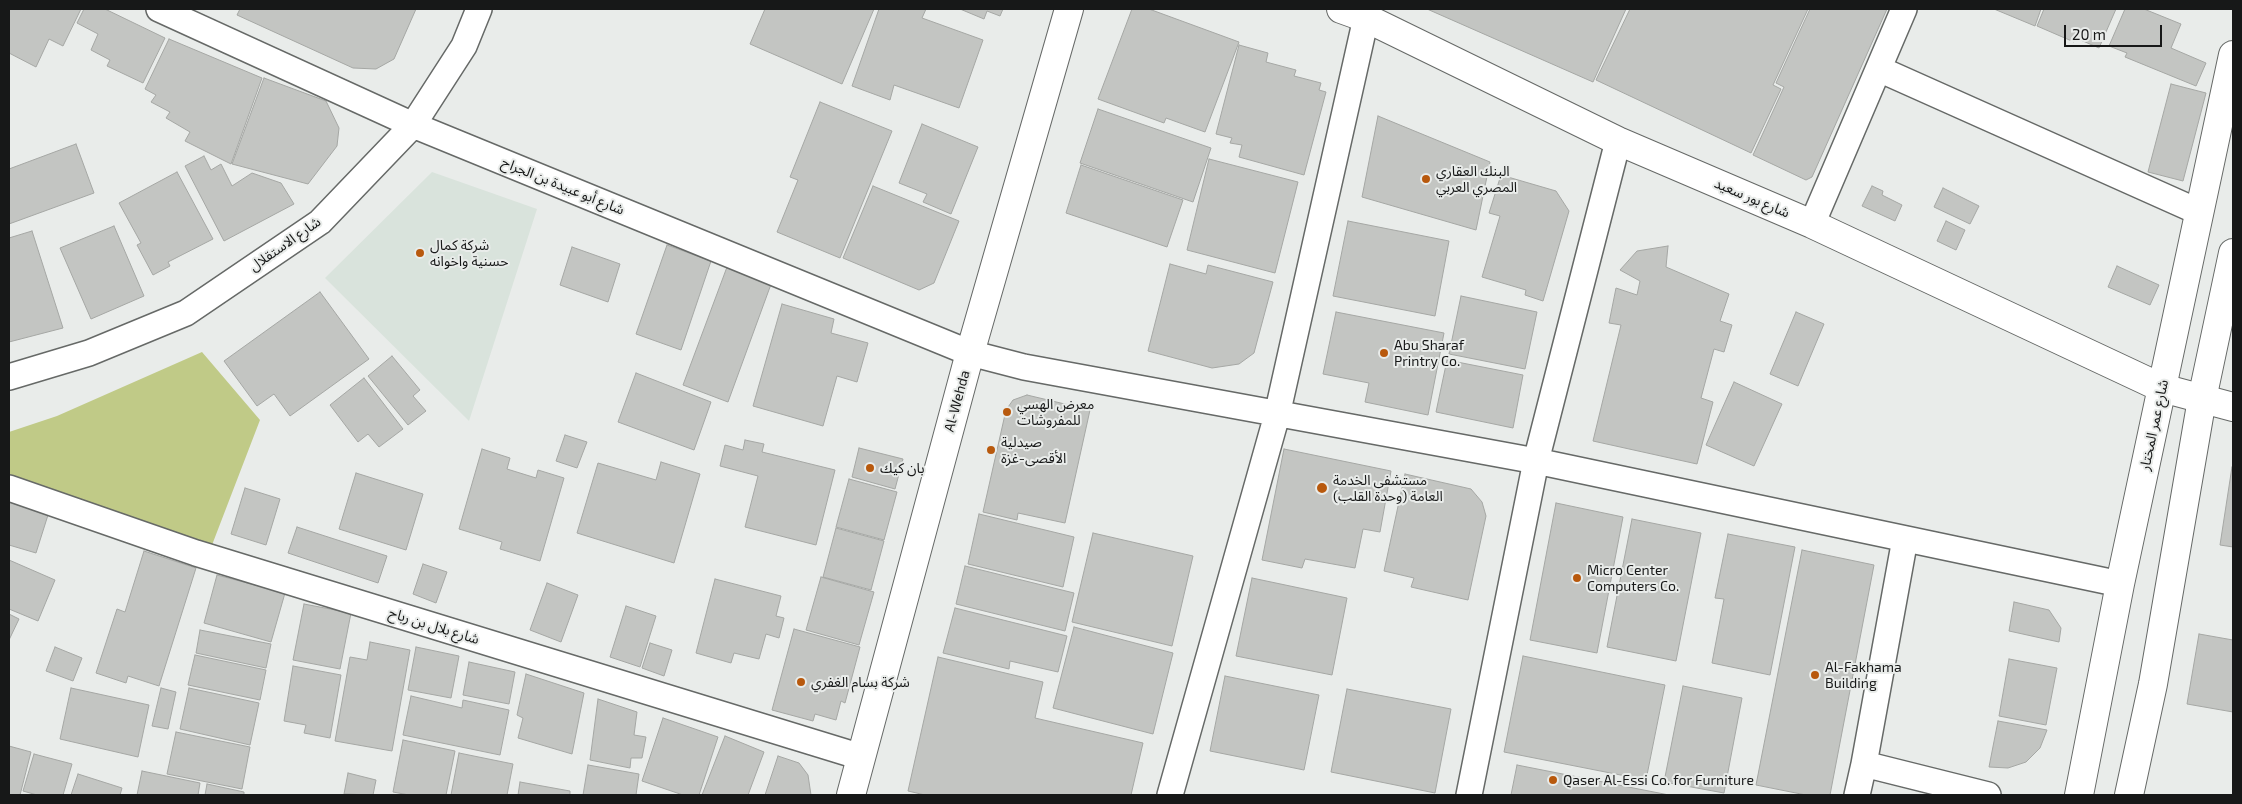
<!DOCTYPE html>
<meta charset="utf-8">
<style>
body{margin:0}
#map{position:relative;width:2242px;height:804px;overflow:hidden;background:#e9ecea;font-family:"Exo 2",sans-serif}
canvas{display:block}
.frame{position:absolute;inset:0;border:10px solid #171818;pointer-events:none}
.scale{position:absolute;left:2064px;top:25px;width:98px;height:22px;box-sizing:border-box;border:2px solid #171818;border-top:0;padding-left:6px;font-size:15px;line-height:18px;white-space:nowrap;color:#171818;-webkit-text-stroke:4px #e9ecea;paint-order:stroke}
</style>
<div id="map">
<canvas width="2242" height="804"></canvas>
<div class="frame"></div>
<div class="scale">20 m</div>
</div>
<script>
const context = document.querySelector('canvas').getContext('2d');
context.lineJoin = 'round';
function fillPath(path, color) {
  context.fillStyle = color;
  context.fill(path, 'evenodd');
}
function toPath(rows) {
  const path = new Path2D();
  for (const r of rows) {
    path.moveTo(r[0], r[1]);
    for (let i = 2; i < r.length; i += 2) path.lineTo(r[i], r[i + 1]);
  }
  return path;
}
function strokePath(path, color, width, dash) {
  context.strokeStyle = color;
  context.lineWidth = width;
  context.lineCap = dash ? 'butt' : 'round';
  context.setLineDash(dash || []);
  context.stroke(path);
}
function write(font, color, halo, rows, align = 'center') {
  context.font = font + ' "Exo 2","Noto Sans Arabic",sans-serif';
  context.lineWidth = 4;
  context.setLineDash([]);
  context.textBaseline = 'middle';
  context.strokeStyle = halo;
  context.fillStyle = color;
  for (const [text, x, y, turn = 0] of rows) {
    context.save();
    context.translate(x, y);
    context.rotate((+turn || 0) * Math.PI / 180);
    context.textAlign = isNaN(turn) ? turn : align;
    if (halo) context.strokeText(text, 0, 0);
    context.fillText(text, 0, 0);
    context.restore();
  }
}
fillPath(toPath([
 [432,172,537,209,469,421,325,278]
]), '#d9e3dc');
fillPath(toPath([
 [202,352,260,420,212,545,9,476,9,432,57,416]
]), '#c0ca87');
const building = toPath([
 [9,9,81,9,63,46,49,39,36,67,9,53,9,9],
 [84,9,105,9,165,38,143,83,107,66,110,60,91,50,98,34,77,23,84,9],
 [240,9,416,9,394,59,376,69,353,68,237,15,240,9],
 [765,9,874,9,842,84,750,44,765,9],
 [879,9,926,9,922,18,983,40,959,108,894,85,890,100,852,86,879,9],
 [960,9,1003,9,1000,16,987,11,984,19,960,9],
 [1132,9,1149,9,1239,42,1205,132,1166,118,1164,123,1098,99,1132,9],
 [1427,9,1626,9,1593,82,1427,9],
 [1630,9,1808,9,1773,85,1781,89,1751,153,1596,80,1630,9],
 [1810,9,1887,9,1812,177,1806,180,1753,155,1784,87,1776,83,1810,9],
 [1994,9,2041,9,2035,26,1994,9],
 [2044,9,2116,9,2099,48,2076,38,2074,42,2037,26,2044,9],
 [2125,9,2144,9,2181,24,2171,48,2206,63,2196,86,2125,57,2127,53,2109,46,2125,9],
 [169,39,262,78,231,164,185,141,190,132,166,118,170,112,151,102,156,95,145,89,169,39],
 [1239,45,1268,53,1266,62,1296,70,1294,76,1321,83,1319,90,1326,92,1304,175,1239,157,1242,145,1230,143,1232,138,1216,134,1239,45],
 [264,78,326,101,339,128,337,146,308,184,232,164,264,78],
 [2171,84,2206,93,2183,181,2148,172,2171,84],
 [820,102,892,131,840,258,777,232,798,180,790,177,820,102],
 [1098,109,1211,148,1193,202,1080,163,1098,109],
 [1378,116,1490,162,1476,230,1362,197,1378,116],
 [922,124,978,147,951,214,923,202,927,194,899,183,922,124],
 [76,144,94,193,9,224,9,169,76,144],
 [204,156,211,170,221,164,232,186,252,173,281,183,294,204,224,241,185,166,204,156],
 [1209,159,1298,182,1275,273,1187,250,1209,159],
 [1081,165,1183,200,1167,247,1066,213,1081,165],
 [177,172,213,239,168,262,170,266,153,275,137,245,141,243,119,203,177,172],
 [1501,175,1556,191,1569,211,1543,301,1525,295,1526,290,1482,277,1500,216,1489,213,1501,175],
 [873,186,959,221,934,283,919,290,843,258,873,186],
 [1872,186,1883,191,1882,195,1902,205,1895,221,1862,206,1872,186],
 [1943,188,1979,206,1970,224,1934,207,1943,188],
 [1348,221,1449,241,1435,316,1333,296,1348,221],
 [1946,221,1965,230,1956,250,1937,241,1946,221],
 [114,226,144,296,91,319,60,248,114,226],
 [32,231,63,328,9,342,9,238,32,231],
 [667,245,711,261,681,350,636,334,667,245],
 [1668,246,1666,267,1729,294,1720,321,1732,325,1724,352,1714,349,1701,398,1713,402,1697,464,1593,441,1621,325,1609,323,1616,288,1637,295,1640,281,1620,270,1637,251,1668,246],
 [572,247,620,264,608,302,560,285,572,247],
 [730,259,774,276,728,402,683,385,730,259],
 [1170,264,1206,274,1208,265,1273,282,1254,353,1239,364,1212,368,1148,351,1170,264],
 [2117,266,2159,285,2150,305,2108,287,2117,266],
 [320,292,369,359,290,416,274,394,257,406,224,361,320,292],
 [1461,296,1537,312,1525,369,1449,354,1461,296],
 [782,304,834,319,831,333,868,343,857,382,837,376,823,426,753,406,782,304],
 [1336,312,1444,333,1428,415,1365,402,1369,383,1323,374,1336,312],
 [1796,312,1824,324,1798,386,1770,374,1796,312],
 [392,356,420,390,413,396,426,411,408,425,368,376,392,356],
 [1447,360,1523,375,1513,428,1436,412,1447,360],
 [636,373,711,402,694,450,618,422,636,373],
 [364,378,403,429,379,447,368,434,358,442,330,405,364,378],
 [1734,382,1782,404,1754,466,1706,445,1734,382],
 [1027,395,1090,410,1065,523,1018,513,1017,520,983,512,1006,410,1013,400,1027,395],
 [565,435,587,442,577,468,556,461,565,435],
 [745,440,764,444,762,452,835,470,816,545,745,527,758,476,720,466,725,445,743,450,745,440],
 [859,448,903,459,895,489,852,477,859,448],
 [482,449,510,458,507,469,536,478,538,470,564,478,540,561,500,549,502,542,459,529,482,449],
 [1284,449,1391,471,1380,532,1363,529,1355,568,1305,559,1302,568,1262,560,1284,449],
 [661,462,700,474,674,563,577,533,598,463,656,480,661,462],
 [2232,467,2233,467,2233,547,2220,545,2232,467],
 [356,473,423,494,406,550,339,529,356,473],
 [1405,474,1471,489,1482,502,1486,516,1468,600,1411,587,1414,578,1384,571,1405,474],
 [849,479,897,492,884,540,836,527,849,479],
 [245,488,280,499,266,545,231,534,245,488],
 [9,502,48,515,36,553,9,545,9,502],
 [1556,503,1623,517,1597,653,1530,640,1556,503],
 [979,514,1074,537,1063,587,968,564,979,514],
 [1632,519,1701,533,1676,661,1607,647,1632,519],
 [297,527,387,556,378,583,288,553,297,527],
 [836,528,884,541,871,590,823,577,836,528],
 [1093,533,1193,556,1172,646,1072,622,1093,533],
 [1728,534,1795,547,1770,675,1712,663,1724,599,1715,598,1728,534],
 [1802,550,1874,565,1830,795,1806,795,1756,785,1802,550],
 [144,551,196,568,159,686,128,676,126,683,96,673,117,609,125,612,144,551],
 [9,560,55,580,38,621,9,609,9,560],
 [423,564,447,572,436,603,413,594,423,564],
 [965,566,1074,593,1065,631,956,604,965,566],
 [217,575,285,593,271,642,204,623,217,575],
 [821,577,874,592,859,645,806,630,821,577],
 [1252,578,1347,598,1332,675,1236,656,1252,578],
 [715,579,781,596,776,616,784,618,779,638,766,634,759,659,734,653,731,663,696,653,715,579],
 [547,583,578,595,561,642,530,630,547,583],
 [2014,602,2049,610,2061,628,2059,642,2009,631,2014,602],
 [304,604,351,613,340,669,293,660,304,604],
 [626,606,656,616,640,667,610,657,626,606],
 [955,608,1067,636,1058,672,1010,661,1009,669,943,653,955,608],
 [9,614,19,619,9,640,9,614],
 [1074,627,1173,653,1153,734,1053,708,1074,627],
 [794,629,860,647,845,703,841,701,836,720,815,714,813,721,772,710,794,629],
 [200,630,271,644,266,668,196,653,200,630],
 [2199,634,2233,640,2233,712,2187,704,2199,634],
 [370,642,410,650,392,751,335,741,350,657,367,660,370,642],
 [650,643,672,650,664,676,642,668,650,643],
 [55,647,82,658,73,681,46,671,55,647],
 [416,647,459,656,451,698,408,690,416,647],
 [195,655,266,670,260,700,188,685,195,655],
 [1523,656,1665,685,1646,780,1504,752,1523,656],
 [938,657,1043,682,1035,718,1143,743,1131,795,925,795,908,791,938,657],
 [2009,659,2057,668,2046,725,1999,716,2009,659],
 [469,662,515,672,509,704,463,695,469,662],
 [293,666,341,675,330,738,304,733,306,725,284,721,293,666],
 [526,674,584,693,572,754,518,738,523,718,517,715,526,674],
 [1225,676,1319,695,1304,770,1210,751,1225,676],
 [1683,686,1742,698,1724,793,1664,782,1683,686],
 [71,688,149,705,138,757,60,739,71,688],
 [161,688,176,692,168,729,152,726,161,688],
 [189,688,259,703,250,745,180,729,189,688],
 [1347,689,1451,709,1435,793,1331,772,1347,689],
 [411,696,462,708,463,700,509,710,500,755,403,735,411,696],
 [598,699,637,712,634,735,646,737,642,758,631,758,630,768,590,760,598,699],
 [663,718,718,737,699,795,683,795,642,781,663,718],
 [1998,721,2047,730,2040,748,2026,762,2008,768,1989,767,1998,721],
 [176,732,250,747,242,789,167,774,176,732],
 [725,736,764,752,748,795,702,795,725,736],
 [403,740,455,751,446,795,409,795,393,792,403,740],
 [9,746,31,752,20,795,9,795,9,746],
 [459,753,513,764,507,795,451,795,459,753],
 [34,754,72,764,63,795,37,795,23,791,34,754],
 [778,756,799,763,808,775,811,795,765,795,778,756],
 [588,765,639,774,636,795,583,795,588,765],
 [1517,765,1669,795,1511,795,1517,765],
 [142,771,200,783,198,795,137,795,142,771],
 [348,773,376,780,373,795,344,794,348,773],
 [78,774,122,788,120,795,71,795,78,774],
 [520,782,570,791,570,795,518,795,520,782],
 [207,784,244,792,244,795,205,795,207,784]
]);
fillPath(building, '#c3c5c2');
strokePath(building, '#a5a7a4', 1);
const minor = toPath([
 [159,9,413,125,970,353,1024,367,1536,461,2120,584],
 [1879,69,2199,212],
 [1812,224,1904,9],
 [9,377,89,353,186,313,320,222,413,125,464,46,479,9],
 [9,488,196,553,861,757],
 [1905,539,1864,764,1988,795],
 [1170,795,1277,415,1366,18],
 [1469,795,1536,461,1618,141],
 [1857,795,1864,764]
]);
const tertiary = toPath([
 [1341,9,1366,18,1618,141,1812,224,2162,388,2233,407]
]);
const secondary = toPath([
 [851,795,970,353,1069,9],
 [2079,795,2120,584,2233,55],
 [2129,795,2153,684,2202,399,2233,253]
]);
strokePath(minor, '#666967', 28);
strokePath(tertiary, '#666967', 30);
strokePath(secondary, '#666967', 30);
strokePath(minor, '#fff', 25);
strokePath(tertiary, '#fff', 28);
strokePath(secondary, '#fff', 28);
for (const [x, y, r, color] of [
 [1426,179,5,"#b8590d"],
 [420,253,5,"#b8590d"],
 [1384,353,5,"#b8590d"],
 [1007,412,5,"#b8590d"],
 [991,450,5,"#b8590d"],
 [870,468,5,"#b8590d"],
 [1322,488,6,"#b8590d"],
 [1577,578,5,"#b8590d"],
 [1815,675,5,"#b8590d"],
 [801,682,5,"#b8590d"],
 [1553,780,5,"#b8590d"]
]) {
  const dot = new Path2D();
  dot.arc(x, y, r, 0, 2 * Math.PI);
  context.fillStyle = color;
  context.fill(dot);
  strokePath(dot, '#e9ecea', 2);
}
write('14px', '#171818', '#e9ecea', [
 ["البنك العقاري",1436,171],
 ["المصري العربي",1436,187],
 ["شركة كمال",430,245],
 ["حسنية واخوانه",430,261],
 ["Abu Sharaf",1394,345],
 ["Printry Co.",1394,361],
 ["معرض الهسي",1017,404],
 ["للمفروشات",1017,420],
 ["صيدلية",1001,442],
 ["الأقصى-غزة",1001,458],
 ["بان كيك",880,468],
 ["مستشفى الخدمة",1333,480],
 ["العامة (وحدة القلب)",1333,496],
 ["Micro Center",1587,570],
 ["Computers Co.",1587,586],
 ["Al-Fakhama",1825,667],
 ["Building",1825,683],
 ["شركة بسام الغفري",811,682],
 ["Qaser Al-Essi Co. for Furniture",1563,780]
], 'left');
write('14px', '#171818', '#e9ecea', [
 ["شارع أبو عبيدة بن الجراح",563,186,22],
 ["شارع بور سعيد",1752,198,23],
 ["شارع الاستقلال",285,244,-35],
 ["Al-Wehda",957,401,-75],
 ["شارع عمر المختار",2154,425,-78],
 ["شارع بلال بن رباح",434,626,17]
]);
</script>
